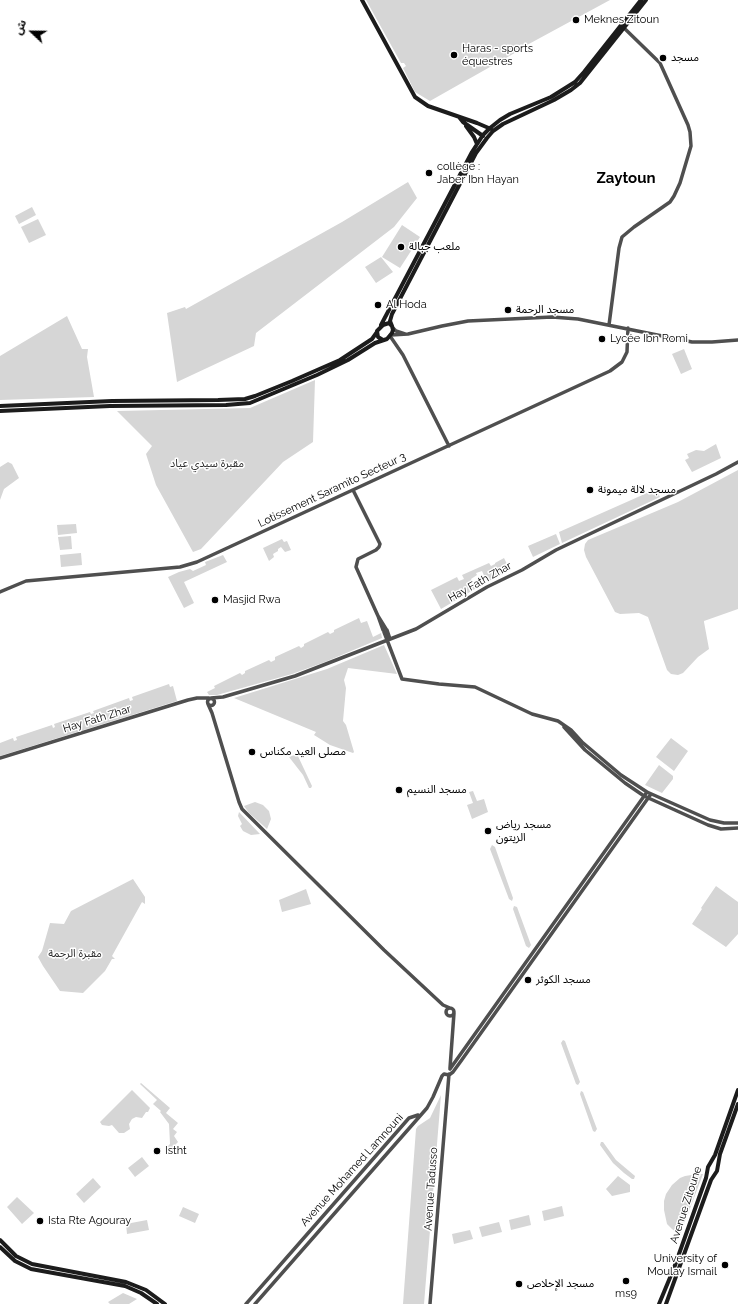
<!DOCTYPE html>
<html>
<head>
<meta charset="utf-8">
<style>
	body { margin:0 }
	#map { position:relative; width:738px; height:1304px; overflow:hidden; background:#fff; font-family:Raleway,"Noto Sans Arabic",sans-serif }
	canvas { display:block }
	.north { position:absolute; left:12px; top:12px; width:40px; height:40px; -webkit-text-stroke:3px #fff; paint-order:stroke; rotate:292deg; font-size:11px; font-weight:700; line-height:16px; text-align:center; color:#000 }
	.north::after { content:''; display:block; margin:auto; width:14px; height:18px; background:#000; clip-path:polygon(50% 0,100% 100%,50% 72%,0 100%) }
</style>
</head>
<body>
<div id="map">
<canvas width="738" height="1304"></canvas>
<div class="north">ش</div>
</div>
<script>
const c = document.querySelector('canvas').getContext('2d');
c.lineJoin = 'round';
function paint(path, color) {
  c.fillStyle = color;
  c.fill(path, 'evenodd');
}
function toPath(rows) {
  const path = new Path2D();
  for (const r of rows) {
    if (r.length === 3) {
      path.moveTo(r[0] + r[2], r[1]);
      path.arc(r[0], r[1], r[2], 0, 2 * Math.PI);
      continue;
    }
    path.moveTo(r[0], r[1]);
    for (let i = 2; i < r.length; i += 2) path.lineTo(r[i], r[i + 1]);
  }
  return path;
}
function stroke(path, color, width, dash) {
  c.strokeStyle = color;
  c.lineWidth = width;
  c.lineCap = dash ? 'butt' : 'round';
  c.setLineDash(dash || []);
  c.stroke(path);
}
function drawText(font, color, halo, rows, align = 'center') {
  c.font = font + ' Raleway,"Noto Sans Arabic",sans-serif';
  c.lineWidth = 3;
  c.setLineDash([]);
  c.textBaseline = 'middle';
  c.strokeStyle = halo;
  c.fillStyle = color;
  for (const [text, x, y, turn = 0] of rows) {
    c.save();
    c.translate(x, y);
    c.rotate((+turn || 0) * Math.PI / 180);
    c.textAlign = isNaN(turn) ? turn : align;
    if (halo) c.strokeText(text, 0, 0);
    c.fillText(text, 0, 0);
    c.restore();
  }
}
const green = toPath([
	[366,0,610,0,527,45,527,46,430,101,415,92,403,68,406,66,404,63,401,63],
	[408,182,417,198,394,227,256,333,254,346,177,382,167,313,185,307,186,309,342,222],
	[32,207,36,215,19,224,15,216],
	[38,219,46,235,29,243,21,227],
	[402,225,420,237,400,268,382,257],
	[381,257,393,272,376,283,365,267],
	[67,316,82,349,88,349,87,357,94,397,0,400,0,356],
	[684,349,692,369,681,374,672,354],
	[315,380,313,442,283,462,201,549,193,552,156,485,146,454,152,446,117,411,250,408],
	[716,444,721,458,692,472,685,460,689,458,687,454,696,450,704,451],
	[8,462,12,464,19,478,4,489,0,500,0,467],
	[738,470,738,609,704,621,704,622,709,649,698,657,683,673,678,675,671,674,667,670,648,617,639,613,620,614,615,612,586,557,584,550,585,544,588,540,678,502],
	[656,489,660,497,562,543,559,532],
	[76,524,77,533,58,535,57,525],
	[556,534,560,544,533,557,528,546],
	[71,536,72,549,60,550,58,537],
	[282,539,284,542,287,541,291,550,285,552,281,547,278,549,278,551,273,554,274,557,269,561,263,548],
	[81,553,82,565,61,567,60,555],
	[223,555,227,562,184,582,194,603,184,608,168,577,179,572,190,569,193,571,206,565,205,562],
	[504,558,510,570,487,582,482,571,476,573,477,575,471,579,475,589,441,609,431,590,457,577,459,581,464,579,462,575,489,563,491,566,495,564,495,563],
	[359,618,361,623,367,621,373,637,381,633,382,638,325,662,292,674,217,695,209,695,207,692,215,688,214,686,240,673,242,675,245,673,245,671,269,660,271,662,275,660,275,657,299,646,301,648,304,646,304,644,328,632,330,634,334,632,334,630],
	[384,645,397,674,348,668,344,680,346,688,343,721,346,725,354,752,353,753,330,745,314,735,316,732,234,698,327,669],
	[169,684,170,687,173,686,177,701,0,756,0,743,13,738,14,741,17,740,16,737,52,725,53,728,55,727,54,724,90,712,91,714,94,713,93,711,129,698,130,701,133,700,132,697],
	[671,738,688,751,674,771,656,757],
	[297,754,312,786,311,788,309,788,303,775,289,757],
	[659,765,673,776,673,779,662,793,645,785],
	[473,791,477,801,484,799,488,812,472,819,467,805,473,803,469,792],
	[255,802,263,805,269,811,271,819,267,829,249,813,244,806],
	[239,812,260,834,251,835,243,831,240,826,242,824,238,816],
	[492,845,495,847,513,898,512,901,509,899,490,849],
	[133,879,145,897,145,904,142,902,112,956,115,959,112,959,105,971,83,993,60,991,43,966,38,957,42,951,50,923,64,924,71,911],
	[716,886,738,902,738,934,726,947,692,924,702,909,701,908],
	[306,889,311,904,282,912,279,900],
	[514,906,517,907,531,945,529,948,526,946,513,909],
	[563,1040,565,1041,580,1082,578,1085,576,1084,561,1043],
	[141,1083,170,1108,166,1113,178,1123,173,1129,177,1132,174,1136,178,1142,170,1150,167,1147,170,1144,169,1124,160,1112,161,1111,153,1104,157,1100,140,1084],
	[132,1090,150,1108,148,1112,146,1112,142,1118,136,1117,132,1119,129,1124,130,1129,124,1133,119,1133,112,1125,109,1126,102,1125,100,1122],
	[581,1091,583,1092,597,1129,595,1132,593,1131,580,1094],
	[441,1095,424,1304,403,1304,416,1129,418,1126,430,1118],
	[601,1142,603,1142,616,1160,635,1176,634,1179,632,1179,624,1173,613,1163,600,1145],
	[142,1157,149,1166,135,1177,128,1168],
	[698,1174,703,1174,680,1235,672,1229,667,1224,664,1210,664,1201,666,1194,672,1185,680,1178,685,1176],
	[618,1176,630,1185,630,1192,612,1196,606,1189],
	[93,1178,101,1187,84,1203,76,1194],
	[17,1197,34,1213,22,1224,7,1207],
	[562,1206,564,1216,544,1221,542,1211],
	[183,1207,199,1214,195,1223,179,1216],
	[529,1215,531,1225,511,1230,509,1220],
	[147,1220,149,1230,127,1234,126,1224],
	[499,1222,502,1232,482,1237,479,1227],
	[470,1230,473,1239,454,1244,452,1234],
	[123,1293,137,1299,129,1304,110,1304,108,1302]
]);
const tertiary = toPath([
	[609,325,619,248,622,237,634,227,670,202,674,196,680,183,691,146,690,132,688,125,660,63,622,26],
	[393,328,396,331,405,334],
	[391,335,408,334,442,326,468,321,552,317,578,319,692,342,712,342,738,340],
	[390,336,403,355,449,446],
	[353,490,380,544,379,547,376,550,358,559,356,567,378,616],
	[0,592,26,581,180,567,197,562,610,371,622,362,627,352,628,328],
	[383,630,378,616,386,629],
	[387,630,390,639],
	[384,632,402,679,439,684,475,687,532,714,558,721,571,730,582,742,621,775,647,792,710,820,724,823,738,823],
	[211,698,223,697,295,676,416,629,487,587,522,570,556,550,716,474,738,462],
	[211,702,3.5],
	[208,704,212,713,239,802,242,809,384,950,443,1005,450,1008],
	[564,727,585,750,625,783,644,796,708,825,721,829,738,828],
	[0,758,188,700,197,698,209,698],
	[450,1012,4],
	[450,1068,454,1013],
	[450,1069,647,792],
	[246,1304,409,1118,418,1115],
	[255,1304,427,1108,433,1097,442,1076,444,1074,449,1075,453,1072,461,1061,651,794],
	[430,1304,449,1074]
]);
const secondary = toPath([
	[362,0,415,97,428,106,477,123,491,129],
	[459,117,463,122,483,136],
	[466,126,474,137,477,144],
	[381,325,472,152,483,135,490,128,500,120,510,114,551,97,575,82,584,72,641,0],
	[392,326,390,321,392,314,476,153,487,138,493,131,503,124,554,100,571,90,580,83,646,0],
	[0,406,112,401,218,400,245,399,255,396,292,381,340,360,372,339,377,332],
	[0,411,110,406,226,405,250,403,317,375,348,360,375,343,387,339,392,333,393,330,392,326,389,323,383,325,377,331,378,337,383,340],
	[0,1240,16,1256,32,1264,126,1282,146,1290,165,1304],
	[0,1247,15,1261,31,1269,125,1286,141,1293,157,1304],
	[659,1304,674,1268,706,1178,708,1167,715,1155,738,1090],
	[666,1304,711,1180,717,1171,720,1154,738,1104]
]);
const markers = [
	[576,20,4,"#000"],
	[454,55,4,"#000"],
	[663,58,4,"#000"],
	[429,173,4,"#000"],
	[401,247,4,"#000"],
	[378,305,4,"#000"],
	[508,310,4,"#000"],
	[602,339,4,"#000"],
	[590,490,4,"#000"],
	[215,600,4,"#000"],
	[252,752,4,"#000"],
	[399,790,4,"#000"],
	[488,831,4,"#000"],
	[528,980,4,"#000"],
	[157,1151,4,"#000"],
	[40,1221,4,"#000"],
	[725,1265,4,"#000"],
	[626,1281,4,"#000"],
	[519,1284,4,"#000"]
];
const poiNames = [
	["Meknes Zitoun",584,20],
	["Haras - sports",462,49],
	["équestres",462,62],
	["مسجد",671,58],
	["collège :",437,167],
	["Jaber Ibn Hayan",437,180],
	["ملعب جبالة",409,247],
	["Al Hoda",386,305],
	["مسجد الرحمة",516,310],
	["Lycée Ibn Romi",610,339],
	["مسجد لالة ميمونة",598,490],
	["Masjid Rwa",223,600],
	["مصلى العيد مكناس",260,752],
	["مسجد النسيم",407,790],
	["مسجد رياض",496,825],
	["الزيتون",496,838],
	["مسجد الكوثر",536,980],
	["Istht",165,1151],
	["Ista Rte Agouray",48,1221],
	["University of",717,1259,"right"],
	["Moulay Ismail",717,1272,"right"],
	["مسجد الإخلاص",527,1284],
	["ms9",626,1294,"center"]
];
const parkNames = [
	["مقبرة سيدي عياد",207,464],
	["مقبرة الرحمة",75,954]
];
const streetNames = [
	["Lotissement Saramito Secteur 3",332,490,-25],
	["Hay Fath Zhar",480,582,-29],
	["Hay Fath Zhar",97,719,-17],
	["Avenue Mohamed Lamnouni",352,1170,-48],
	["Avenue Tadusso",431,1189,-86],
	["Avenue Zitoune",686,1205,-72]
];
const districtNames = [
	["Zaytoun",626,178]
];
paint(green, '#d6d6d6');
stroke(tertiary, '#4f4f4f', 3.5);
stroke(secondary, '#1c1c1c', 4);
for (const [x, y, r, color] of markers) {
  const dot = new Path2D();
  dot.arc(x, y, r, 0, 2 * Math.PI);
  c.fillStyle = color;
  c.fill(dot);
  stroke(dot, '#fff', 1.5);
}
drawText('11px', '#000', '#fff', poiNames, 'left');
drawText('11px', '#2d2d2d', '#fff', parkNames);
drawText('11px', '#000', '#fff', streetNames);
drawText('bold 15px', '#000', '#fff', districtNames);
</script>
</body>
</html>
